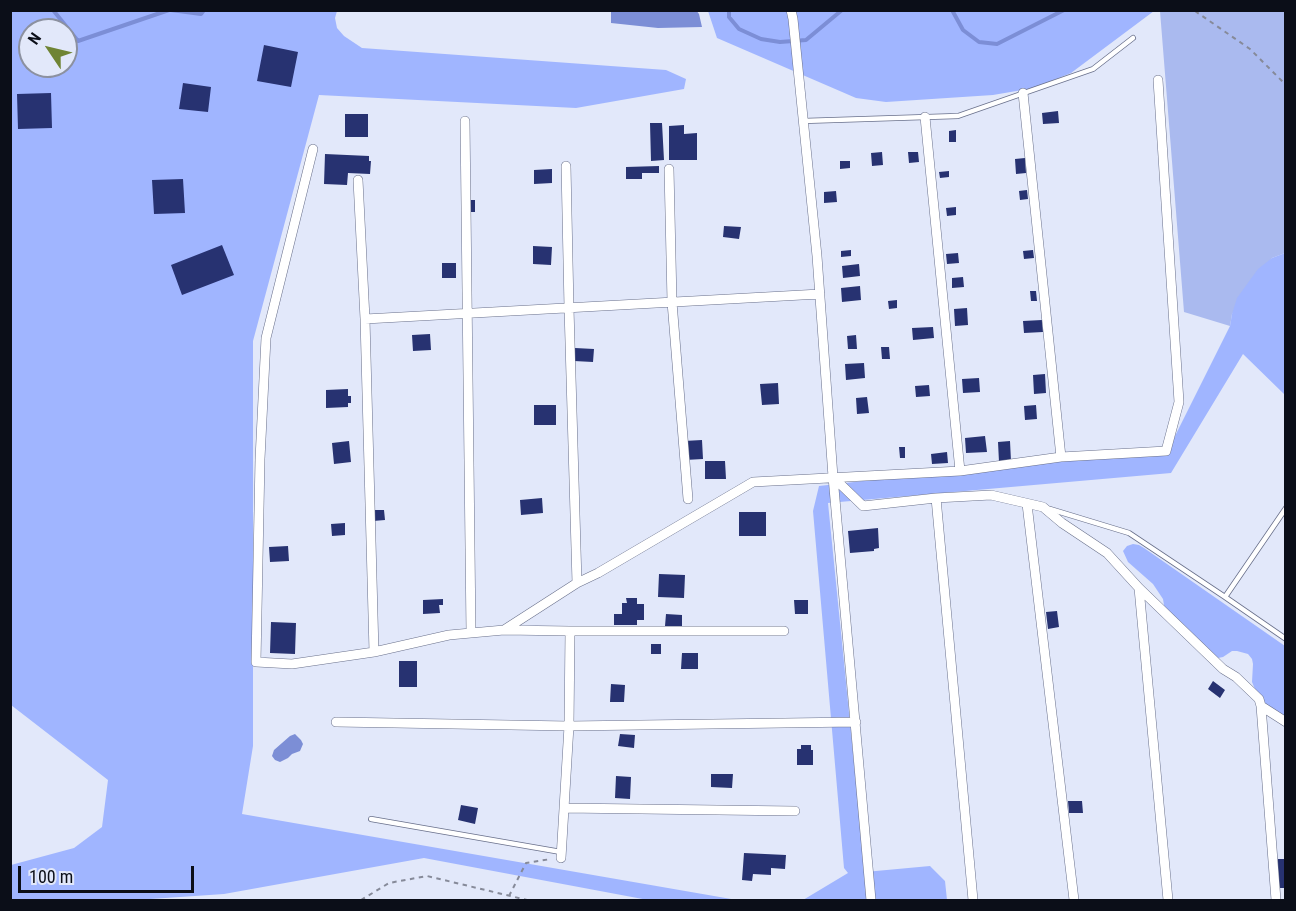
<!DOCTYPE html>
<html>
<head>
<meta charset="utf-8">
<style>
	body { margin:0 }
	#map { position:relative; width:1296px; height:911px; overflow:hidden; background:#e2e8fa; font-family:"Roboto Condensed",sans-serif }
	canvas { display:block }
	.frame { position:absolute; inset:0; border:12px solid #0b0e18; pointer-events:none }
	.north { position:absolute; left:18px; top:18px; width:60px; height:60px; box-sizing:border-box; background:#e2e8fa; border:2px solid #8c91a0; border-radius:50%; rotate:305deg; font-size:16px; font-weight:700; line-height:24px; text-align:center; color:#0b0e18 }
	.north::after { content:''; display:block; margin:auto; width:21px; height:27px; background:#6f8434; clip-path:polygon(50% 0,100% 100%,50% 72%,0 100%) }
	.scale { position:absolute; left:18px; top:866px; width:176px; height:27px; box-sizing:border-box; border:3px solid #0b0e18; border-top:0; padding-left:8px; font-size:18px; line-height:21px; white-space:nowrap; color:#0b0e18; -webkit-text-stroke:4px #e2e8fa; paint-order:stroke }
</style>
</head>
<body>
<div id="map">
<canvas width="1296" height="911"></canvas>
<div class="frame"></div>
<div class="north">N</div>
<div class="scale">100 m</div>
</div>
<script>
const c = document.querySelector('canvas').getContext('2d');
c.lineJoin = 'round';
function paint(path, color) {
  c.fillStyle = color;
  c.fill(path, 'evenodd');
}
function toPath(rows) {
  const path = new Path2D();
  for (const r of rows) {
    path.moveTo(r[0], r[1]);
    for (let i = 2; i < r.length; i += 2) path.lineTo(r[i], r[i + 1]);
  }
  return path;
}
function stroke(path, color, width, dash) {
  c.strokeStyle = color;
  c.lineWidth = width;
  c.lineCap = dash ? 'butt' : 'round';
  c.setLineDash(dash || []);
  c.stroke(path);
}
const green = toPath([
	[1160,11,1285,11,1285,253,1272,258,1232,314,1230,326,1184,312]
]);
const forest = toPath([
	[10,11,337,11,335,18,337,28,344,36,362,48,666,70,686,79,684,89,576,108,319,95,253,341,253,746,242,814,737,900,648,900,424,858,224,894,136,900,11,900,11,865,74,848,102,827,108,780,11,705],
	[30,30,66,30,66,66,30,66],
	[708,11,1154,11,1071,73,1034,88,993,95,886,102,856,98,717,38],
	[1285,253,1285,395,1243,354,1171,473,828,503,865,872,930,866,945,881,947,900,803,900,848,873,844,868,813,511,819,486,1170,446,1230,326,1232,314,1237,298,1258,269,1272,258],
	[1133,544,1139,545,1144,548,1285,646,1285,725,1259,699,1252,682,1253,664,1252,659,1248,654,1237,651,1232,651,1223,657,1218,658,1208,655,1165,611,1163,599,1153,584,1128,562,1123,551,1127,546]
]);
const water = toPath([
	[696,10,699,14,702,27,658,28,611,23,611,11],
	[295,734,301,740,303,744,300,751,292,754,288,758,280,762,275,760,272,756,274,750,290,736]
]);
const stream = toPath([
	[53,10,78,41,169,10],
	[171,10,201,14,204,10],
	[729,10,729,17,739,29,761,39,780,42,806,40,842,10],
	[952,10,963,30,979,42,997,44,1064,10]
]);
const building = toPath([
	[264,45,298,52,291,87,257,81],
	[183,83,211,87,208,112,179,109],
	[51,93,52,128,18,129,17,94],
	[1058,111,1059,123,1043,124,1042,113],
	[345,114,368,114,368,137,345,137],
	[650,123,662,123,664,160,651,161],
	[684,125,684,134,697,133,697,160,669,160,669,126],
	[956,130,956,142,949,142,949,131],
	[882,152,883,165,872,166,871,153],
	[908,152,918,152,919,162,909,163],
	[325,154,369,156,369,161,371,161,370,174,348,173,347,185,324,184],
	[1025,158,1026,173,1016,174,1015,159],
	[840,161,850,161,850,168,840,169],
	[659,166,659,173,642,173,642,179,626,179,626,167],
	[552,169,552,183,534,184,534,170],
	[949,171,949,177,940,178,939,172],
	[183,179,185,213,154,214,152,180],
	[1027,190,1028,199,1020,200,1019,191],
	[836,191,837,202,824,203,824,192],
	[467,200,475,200,475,212,468,212],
	[956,207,956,215,947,216,946,208],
	[724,226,741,227,739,239,723,237],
	[222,245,234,275,182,295,171,265],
	[533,246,552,247,551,265,533,264],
	[851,250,851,256,841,257,841,251],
	[1033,250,1034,258,1024,259,1023,251],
	[958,253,959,263,947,264,946,254],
	[442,263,456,263,456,278,442,278],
	[859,264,860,276,843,278,842,266],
	[963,277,964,287,952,288,952,278],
	[860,286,861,300,842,302,841,288],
	[1030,291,1036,291,1037,301,1031,301],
	[897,300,897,308,889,309,888,301],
	[967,308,968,325,955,326,954,309],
	[1042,320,1043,332,1024,333,1023,321],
	[933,327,934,338,913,340,912,328],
	[430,334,431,350,413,351,412,335],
	[856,335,857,349,848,349,847,336],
	[881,347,889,347,890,359,882,359],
	[575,348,594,349,593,362,574,361],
	[864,363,865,378,846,380,845,364],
	[1045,374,1046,393,1034,394,1033,375],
	[979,378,980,392,963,393,962,379],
	[778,383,779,404,762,405,760,384],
	[929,385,930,396,916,397,915,386],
	[348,389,348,396,351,396,351,403,348,403,348,407,326,408,326,390],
	[867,397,869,413,857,414,856,398],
	[534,405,556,405,556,425,534,425],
	[1036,405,1037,419,1025,420,1024,406],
	[985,436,987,452,966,453,965,438],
	[702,440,703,459,685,460,684,441],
	[349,441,351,462,334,464,332,443],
	[1010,441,1011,461,999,462,998,442],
	[899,447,905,447,905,458,900,458],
	[947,452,948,463,932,464,931,454],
	[705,461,725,461,726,479,705,479],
	[542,498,543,513,521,515,520,500],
	[373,510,384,510,385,520,373,521],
	[739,512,766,512,766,536,739,536],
	[345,523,345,535,332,536,331,524],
	[878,528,879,548,874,549,874,551,850,553,848,531],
	[288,546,289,561,270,562,269,547],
	[659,574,685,575,684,598,658,597],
	[626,598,637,598,637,604,644,604,644,620,637,620,637,625,614,625,614,614,622,614,622,603,627,603],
	[443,599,443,605,439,605,440,613,423,614,423,600],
	[794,600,808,600,808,614,795,614],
	[1057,611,1059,627,1048,629,1046,612],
	[666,614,682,615,682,627,665,626],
	[271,622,296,623,295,654,270,653],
	[651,644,661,644,661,654,651,654],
	[682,653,698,653,698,669,681,669],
	[399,661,417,661,417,687,399,687],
	[1213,681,1225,690,1220,698,1208,689],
	[611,684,625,685,624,702,610,702],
	[620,734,635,735,634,748,618,746],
	[801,745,811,745,811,750,813,750,813,765,797,765,797,749,801,749],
	[711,774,733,774,732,788,711,787],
	[616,776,631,777,630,799,615,798],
	[1068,801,1082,801,1083,813,1069,813],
	[461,805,478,808,475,824,458,820],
	[744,853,786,855,785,869,771,868,771,875,753,874,752,881,742,880],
	[1278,859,1286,859,1286,888,1277,888]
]);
const path = toPath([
	[1195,11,1250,49,1286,85],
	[509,896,526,863,551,859],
	[361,900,389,883,427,876,527,900]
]);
const lane = toPath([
	[803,121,958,116,1093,69,1133,38],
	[1286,508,1225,597,1286,639],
	[1050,509,1129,533,1225,597],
	[371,819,561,852]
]);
const street = toPath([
	[791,10,793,19,817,256,833,477,871,900],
	[1023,93,1061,457],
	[925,117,960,471],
	[465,121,471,633],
	[313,149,266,338,260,459,256,662,292,664,374,652,449,635,504,630,577,583,598,573,753,482,960,471,1061,457,1166,451,1179,402,1158,80],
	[566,166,569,308,577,583],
	[669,169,672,302,688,499],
	[358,180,365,319,820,294],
	[365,319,374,652],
	[833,477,863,506,936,498,991,495,1043,507,1062,523,1107,553,1139,588,1223,669,1236,677,1259,699,1261,706,1276,900],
	[936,498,973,900],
	[1027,504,1074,900],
	[1139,588,1168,900],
	[504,630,570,631,569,726,561,858],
	[570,631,784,631],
	[1261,706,1286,722],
	[336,722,569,726,856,722],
	[564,808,795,811]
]);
paint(green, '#aabaef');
paint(forest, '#a0b5ff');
paint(water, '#7c8ed6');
stroke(stream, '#7c8ed6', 4);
paint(building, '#273271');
stroke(lane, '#69708b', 6);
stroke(street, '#69708b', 10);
stroke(path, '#868a99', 2, [4.5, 4.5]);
stroke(lane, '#fff', 4.5);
stroke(street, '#fff', 9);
</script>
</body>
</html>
